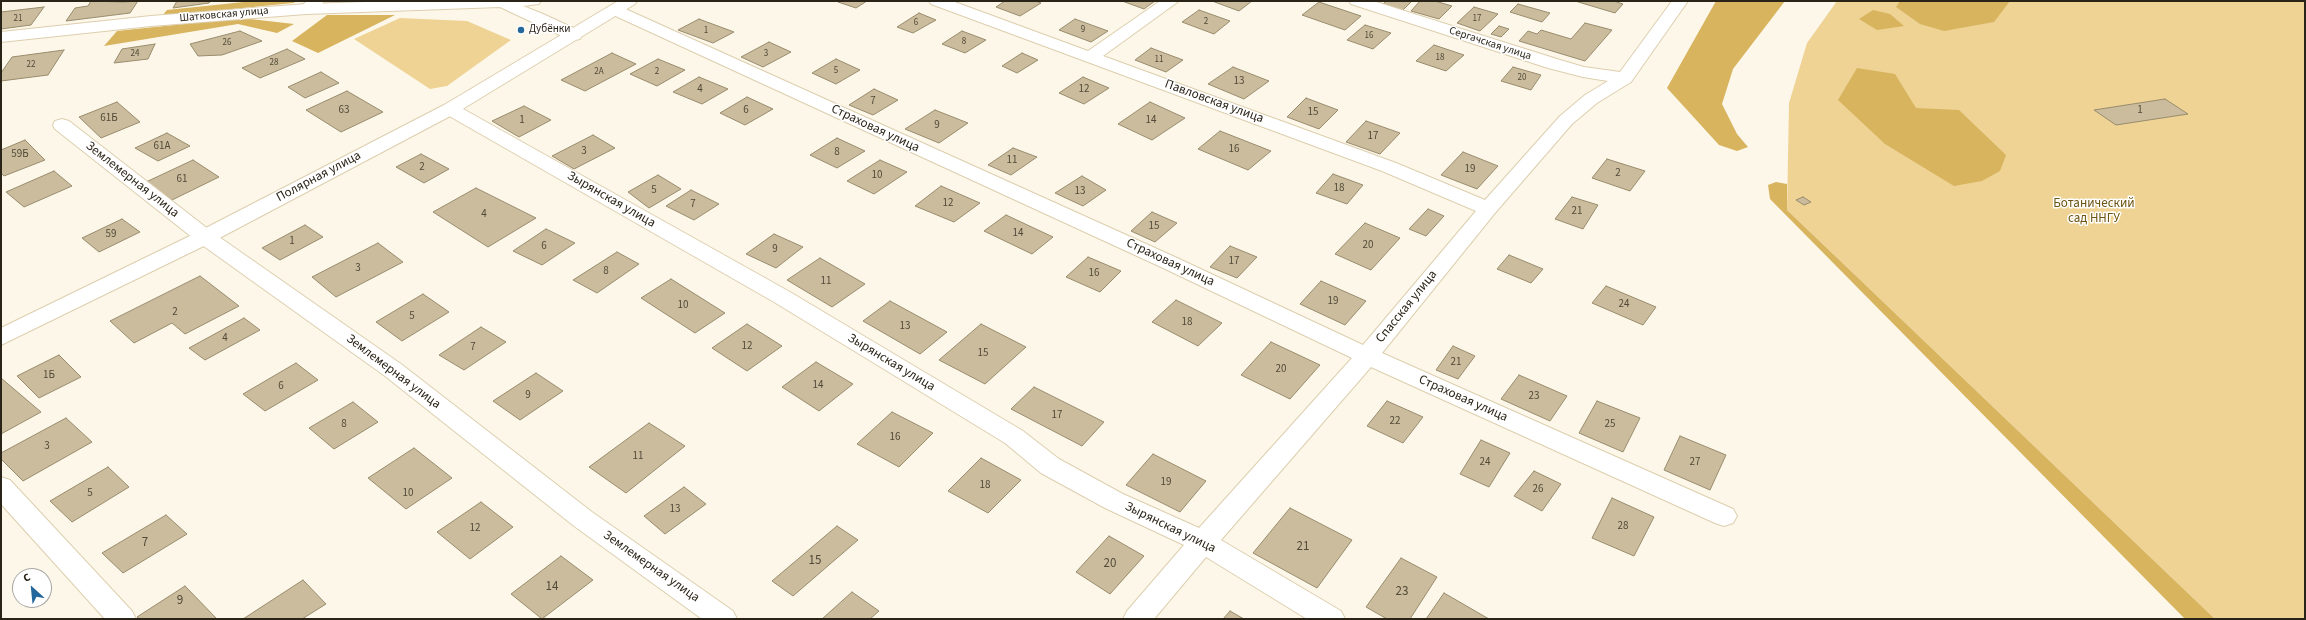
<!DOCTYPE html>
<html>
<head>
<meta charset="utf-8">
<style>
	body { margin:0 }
	#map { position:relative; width:2306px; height:620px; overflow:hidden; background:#fdf7ea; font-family:"Source Sans 3",sans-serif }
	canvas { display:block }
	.frame { position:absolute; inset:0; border:2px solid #2a2418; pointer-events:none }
	.north { position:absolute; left:12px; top:568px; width:40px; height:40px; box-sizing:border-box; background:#fff; border:1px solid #aaa7a3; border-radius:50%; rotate:333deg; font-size:11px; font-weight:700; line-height:16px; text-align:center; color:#2a2418 }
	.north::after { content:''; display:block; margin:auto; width:14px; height:18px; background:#24679c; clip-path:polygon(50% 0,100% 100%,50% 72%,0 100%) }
</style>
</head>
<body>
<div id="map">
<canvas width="2306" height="620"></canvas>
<div class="frame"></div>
<div class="north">С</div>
</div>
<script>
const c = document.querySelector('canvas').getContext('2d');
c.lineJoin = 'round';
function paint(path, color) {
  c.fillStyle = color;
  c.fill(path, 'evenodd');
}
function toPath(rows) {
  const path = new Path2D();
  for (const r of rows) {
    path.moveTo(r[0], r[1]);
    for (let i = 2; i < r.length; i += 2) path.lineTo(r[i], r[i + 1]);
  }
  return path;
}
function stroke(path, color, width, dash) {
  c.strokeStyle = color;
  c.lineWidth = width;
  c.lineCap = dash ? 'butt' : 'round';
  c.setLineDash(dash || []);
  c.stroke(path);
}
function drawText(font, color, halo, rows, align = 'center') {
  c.font = font + ' "Source Sans 3",sans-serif';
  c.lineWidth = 3;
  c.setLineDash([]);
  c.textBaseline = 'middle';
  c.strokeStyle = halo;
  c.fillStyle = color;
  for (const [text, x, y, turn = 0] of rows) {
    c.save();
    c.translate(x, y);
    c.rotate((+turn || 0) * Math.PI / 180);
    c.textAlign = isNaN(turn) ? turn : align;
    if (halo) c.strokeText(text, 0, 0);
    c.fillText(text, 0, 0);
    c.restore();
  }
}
const green = toPath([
	[1837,1,2305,1,2305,619,2215,619,1787,210,1789,103,1807,43],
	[400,18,467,21,511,40,447,86,430,89,354,39]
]);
const forest = toPath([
	[253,1,298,1,293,3,162,16,167,10],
	[1716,1,1785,1,1733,69,1722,104,1737,134,1748,147,1737,151,1719,145,1667,88],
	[1900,1,2010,1,1994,22,1944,31,1920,24,1896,7],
	[1873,10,1890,14,1904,26,1877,30,1859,19],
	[327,15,395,15,318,53,292,41],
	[241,18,294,24,277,33,238,24,104,46,117,31],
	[1857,68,1895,74,1916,108,1959,110,2006,155,2000,171,1982,181,1954,186,1885,144,1838,100],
	[1776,182,1787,184,1787,210,2215,619,2185,619,1770,199,1768,185]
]);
const building = toPath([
	[91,1,123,2,138,1,130,13,66,21,75,8,88,6,91,1],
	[177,1,211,1,209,3,173,8,177,1],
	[840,1,867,1,856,8,838,2,840,1],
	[1005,1,1036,1,1041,3,1020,16,996,7,1005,1],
	[1122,1,1155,1,1144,9,1122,1],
	[1212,1,1252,1,1239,11,1212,1],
	[1386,1,1412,1,1402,11,1382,5,1386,1],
	[1420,1,1435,1,1452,6,1439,19,1411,11,1420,1],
	[1575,1,1614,1,1623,4,1615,13,1575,1],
	[1319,2,1361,16,1345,30,1302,15,1319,2],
	[1518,4,1550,13,1542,22,1510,12,1518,4],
	[44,7,31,25,1,29,1,12,44,7],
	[1474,7,1498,14,1480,31,1457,23,1474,7],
	[1199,10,1230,21,1214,34,1182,22,1199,10],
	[919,13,936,20,913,33,897,27,919,13],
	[699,19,734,32,713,43,678,30,699,19],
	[1075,19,1108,31,1091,42,1059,30,1075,19],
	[1585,23,1612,30,1585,61,1519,41,1528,31,1537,34,1541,30,1571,39,1585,23],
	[1365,25,1391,33,1373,49,1347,40,1365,25],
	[1499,26,1509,29,1501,37,1491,34,1499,26],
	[240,31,262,41,222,55,198,56,190,44,240,31],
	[962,31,986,40,965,53,942,44,962,31],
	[769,42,791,52,763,67,741,57,769,42],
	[155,44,148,59,114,63,122,49,155,44],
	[1434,45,1464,55,1446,71,1416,61,1434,45],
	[1151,48,1183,60,1166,72,1135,60,1151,48],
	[287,49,305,59,260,78,242,68,287,49],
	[64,50,48,75,1,81,1,73,12,57,64,50],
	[612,53,636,64,585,91,561,80,612,53],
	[1022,53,1038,60,1017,73,1002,66,1022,53],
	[658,59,685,70,657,86,630,74,658,59],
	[836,59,860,70,836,84,812,73,836,59],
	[1233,67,1269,81,1244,99,1208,84,1233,67],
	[1513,67,1541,75,1531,90,1501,81,1513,67],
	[321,72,339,83,305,98,288,87,321,72],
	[699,77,728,89,702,104,673,92,699,77],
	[1083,77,1109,88,1084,104,1059,93,1083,77],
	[874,89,898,100,873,115,849,105,874,89],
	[347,91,383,112,341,132,306,110,347,91],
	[747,97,773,109,745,125,720,113,747,97],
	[1306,98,1338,110,1319,129,1287,117,1306,98],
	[2165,99,2188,114,2116,125,2094,110,2165,99],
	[117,102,140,122,101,138,79,117,117,102],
	[1150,102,1185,118,1152,140,1118,124,1150,102],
	[524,106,551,120,519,137,492,121,524,106],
	[935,110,968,123,939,143,905,129,935,110],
	[1366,121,1400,133,1380,154,1346,142,1366,121],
	[1220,131,1271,151,1248,170,1198,149,1220,131],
	[167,133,190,146,158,161,135,148,167,133],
	[593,135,615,148,574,169,552,156,593,135],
	[837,138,865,151,837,168,810,155,837,138],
	[25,140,45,160,4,176,1,173,1,150,25,140],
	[1013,148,1037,157,1011,175,988,165,1013,148],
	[1463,152,1498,166,1477,189,1441,175,1463,152],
	[421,154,449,169,424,183,396,167,421,154],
	[1607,159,1645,171,1630,191,1592,178,1607,159],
	[193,160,219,177,172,200,146,182,193,160],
	[880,160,907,172,874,194,847,181,880,160],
	[54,171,72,186,24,207,6,192,54,171],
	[1333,174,1363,185,1347,204,1316,193,1333,174],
	[658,175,681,189,649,208,628,192,658,175],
	[1082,176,1106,190,1083,206,1055,193,1082,176],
	[941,186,980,203,954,222,915,206,941,186],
	[476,188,536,218,488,247,433,212,476,188],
	[691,190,719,204,694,220,666,206,691,190],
	[1572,197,1598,205,1583,229,1555,219,1572,197],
	[1803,197,1811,202,1804,205,1796,200,1803,197],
	[1428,209,1444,216,1426,236,1409,229,1428,209],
	[1152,212,1177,223,1155,242,1131,231,1152,212],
	[1006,215,1053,237,1032,254,984,231,1006,215],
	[122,219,140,232,99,252,82,238,122,219],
	[1365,223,1400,238,1371,270,1335,254,1365,223],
	[305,225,323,237,280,260,262,248,305,225],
	[546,229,575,243,542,265,513,251,546,229],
	[774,234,803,247,776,268,746,254,774,234],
	[378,243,403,262,336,297,312,277,378,243],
	[1230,246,1257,257,1237,278,1210,267,1230,246],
	[617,252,639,264,597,293,573,280,617,252],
	[1509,255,1543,269,1531,283,1497,269,1509,255],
	[1088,257,1121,271,1100,292,1066,277,1088,257],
	[820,258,865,284,832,307,787,280,820,258],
	[200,276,239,306,185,334,172,323,134,343,110,321,200,276],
	[671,279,725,313,695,333,641,298,671,279],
	[1321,281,1366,301,1345,325,1300,304,1321,281],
	[1606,286,1656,307,1643,325,1592,303,1606,286],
	[423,294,449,312,402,341,376,322,423,294],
	[1176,300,1222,323,1198,346,1152,322,1176,300],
	[890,301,947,332,920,354,863,321,890,301],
	[244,318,260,330,205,360,189,348,244,318],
	[747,324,782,346,747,371,712,348,747,324],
	[981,324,1026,347,985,384,939,360,981,324],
	[481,327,506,342,464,370,439,355,481,327],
	[1271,342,1320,365,1290,399,1241,375,1271,342],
	[1453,346,1475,356,1458,379,1436,370,1453,346],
	[59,355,81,377,39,398,17,376,59,355],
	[816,362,853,384,819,411,782,387,816,362],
	[296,363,318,380,265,411,243,394,296,363],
	[536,373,563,391,520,420,493,401,536,373],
	[1519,375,1567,396,1550,421,1501,399,1519,375],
	[1,378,41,412,1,434,1,378],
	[1034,387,1104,422,1082,446,1011,409,1034,387],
	[1387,401,1423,417,1403,443,1367,426,1387,401],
	[1597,401,1640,418,1623,452,1579,433,1597,401],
	[353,402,378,422,334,449,309,428,353,402],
	[892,412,933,433,899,467,857,444,892,412],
	[66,418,92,442,23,481,1,459,1,453,66,418],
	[649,423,685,446,626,493,589,467,649,423],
	[1680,436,1726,455,1710,490,1664,470,1680,436],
	[1481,440,1510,453,1489,487,1460,474,1481,440],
	[414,448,452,478,406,509,368,478,414,448],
	[1153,454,1206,481,1180,512,1126,485,1153,454],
	[981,458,1021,480,988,513,948,491,981,458],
	[108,467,129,487,72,522,50,501,108,467],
	[1534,471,1561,484,1542,511,1514,496,1534,471],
	[684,487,706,504,665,534,644,516,684,487],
	[1612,498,1654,517,1634,556,1592,538,1612,498],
	[481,502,513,527,470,559,437,532,481,502],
	[1290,508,1352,540,1317,588,1253,553,1290,508],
	[166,515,187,534,123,573,102,553,166,515],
	[837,526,858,540,793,596,772,581,837,526],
	[1109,536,1144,556,1110,594,1076,572,1109,536],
	[561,556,593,580,542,619,511,594,561,556],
	[1401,558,1437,577,1410,619,1387,619,1366,607,1401,558],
	[303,580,326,604,302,619,243,619,303,580],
	[185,586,217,619,140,619,137,617,185,586],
	[852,592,879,611,870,619,822,619,852,592],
	[1444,593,1489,619,1426,619,1444,593],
	[1230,611,1244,619,1223,619,1230,611]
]);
const minor = toPath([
	[307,1,325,1,312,12,300,12,298,9,307,1],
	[929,1,952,1,1088,51,1160,1,1179,1,1103,56,1396,163,1485,200,1560,116,1585,95,1608,81,1583,77,1548,68,1351,4,1349,1,1373,1,1560,60,1584,67,1620,72,1672,1,1688,1,1631,82,1597,103,1572,124,1495,213,1382,353,1733,509,1737,516,1733,523,1724,526,1715,523,1371,367,1221,540,1341,611,1345,619,1307,619,1206,557,1154,619,1123,619,1127,611,1184,545,1105,508,1041,473,1005,443,774,302,444,113,441,109,444,105,450,104,456,105,790,292,1023,431,1059,459,1123,494,1199,528,1352,358,1161,267,609,13,607,10,609,7,621,7,1175,257,1363,345,1476,211,1382,171,931,4,929,1],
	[62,119,69,121,212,232,401,364,592,512,733,611,737,619,702,619,574,526,385,376,198,242,55,129,53,125,55,121,62,119],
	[1,477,10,480,132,611,136,619,105,619,1,504,1,477]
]);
const tertiary = toPath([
	[396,1,541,1,539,4,523,6,543,14,580,31,582,35,580,39,574,40,568,39,500,7,306,14,151,26,1,42,1,32,151,16,306,4,396,1]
]);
const secondary = toPath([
	[618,1,637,1,635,4,456,113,212,242,1,345,1,328,198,232,444,105,618,1]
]);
const markers = [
	[521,30,4,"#24679c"]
];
const farNumbernames = [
	["21",18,19],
	["17",1477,19],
	["2",1206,22],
	["6",916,23],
	["9",1083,30],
	["1",706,31],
	["16",1369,36],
	["8",964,42],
	["26",227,43],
	["24",135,54],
	["3",766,54],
	["18",1440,58],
	["11",1159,60],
	["28",274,63],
	["22",31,65],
	["5",836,71],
	["2А",599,72],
	["2",657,72],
	["20",1522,78]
];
const farStreetnames = [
	["Шатковская улица",224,15,-5],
	["Сергачская улица",1490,44,18]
];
const farPoinames = [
	["Дубёнки",529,30]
];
const numberNames = [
	["13",1239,82],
	["4",700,90],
	["12",1084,90],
	["7",873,102],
	["63",344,111],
	["6",746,111],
	["1",2140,111],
	["15",1313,113],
	["61Б",109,119],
	["1",522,121],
	["14",1151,121],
	["9",937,126],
	["17",1373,137],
	["61А",162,147],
	["16",1234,150],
	["3",584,152],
	["8",837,153],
	["59Б",20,155],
	["11",1012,161],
	["2",422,168],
	["19",1470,170],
	["2",1618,174],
	["10",877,176],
	["61",182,180],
	["18",1339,189],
	["5",654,191],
	["13",1080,192],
	["12",948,204],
	["7",693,205],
	["21",1577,212],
	["4",484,215],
	["15",1154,227],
	["14",1018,234],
	["59",111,235],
	["1",292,242],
	["20",1368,246],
	["6",544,247],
	["9",775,250],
	["17",1234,262],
	["3",358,269],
	["8",606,272],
	["16",1094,274],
	["11",826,282],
	["19",1333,302],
	["24",1624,305],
	["10",683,306],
	["2",175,313],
	["5",412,317],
	["18",1187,323],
	["13",905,327],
	["4",225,339],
	["12",747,347],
	["7",473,348],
	["15",983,354],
	["21",1456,363],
	["20",1281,370],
	["1Б",49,376],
	["14",818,386],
	["6",281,387],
	["9",528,396],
	["23",1534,397],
	["17",1057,416],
	["22",1395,422],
	["8",344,425],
	["25",1610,425],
	["16",895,438],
	["3",47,447],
	["11",638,457],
	["24",1485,463],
	["27",1695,463],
	["19",1166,483],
	["18",985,486],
	["26",1538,490],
	["5",90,494],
	["10",408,494],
	["13",675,510],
	["28",1623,527],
	["12",475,529]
];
const streetNames = [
	["Павловская улица",1214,102,20],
	["Страховая улица",875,129,25],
	["Полярная улица",319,177,-28],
	["Землемерная улица",132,180,38],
	["Зырянская улица",611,200,30],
	["Страховая улица",1170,263,25],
	["Спасская улица",1407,307,-51],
	["Зырянская улица",891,363,31],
	["Землемерная улица",393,372,37],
	["Страховая улица",1463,399,24],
	["Зырянская улица",1170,528,26],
	["Землемерная улица",651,567,35]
];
const parkNames = [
	["Ботанический",2094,204],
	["сад ННГУ",2094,219]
];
const nearNumbernames = [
	["7",145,543],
	["21",1303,547],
	["15",815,561],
	["20",1110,564],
	["14",552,587],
	["23",1402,592],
	["9",180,601]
];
paint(green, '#eed394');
paint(forest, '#d7b45d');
paint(building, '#cabc9c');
stroke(building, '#998c6d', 1);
stroke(minor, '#ddcfae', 2);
stroke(tertiary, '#ddcfae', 2);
stroke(secondary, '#ddcfae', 2);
paint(minor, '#fff');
paint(tertiary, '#fff');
paint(secondary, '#fff');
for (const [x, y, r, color] of markers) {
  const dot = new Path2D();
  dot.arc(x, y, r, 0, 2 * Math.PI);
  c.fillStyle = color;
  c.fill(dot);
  stroke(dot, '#fff', 1.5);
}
drawText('9px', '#524a39', null, farNumbernames);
drawText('11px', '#2a2418', '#fff', farStreetnames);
drawText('11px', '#2a2418', '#fff', farPoinames, 'left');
drawText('11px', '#524a39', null, numberNames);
drawText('13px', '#2a2418', '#fff', streetNames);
drawText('13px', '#6b5310', '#fff', parkNames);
drawText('13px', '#524a39', null, nearNumbernames);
</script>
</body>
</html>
